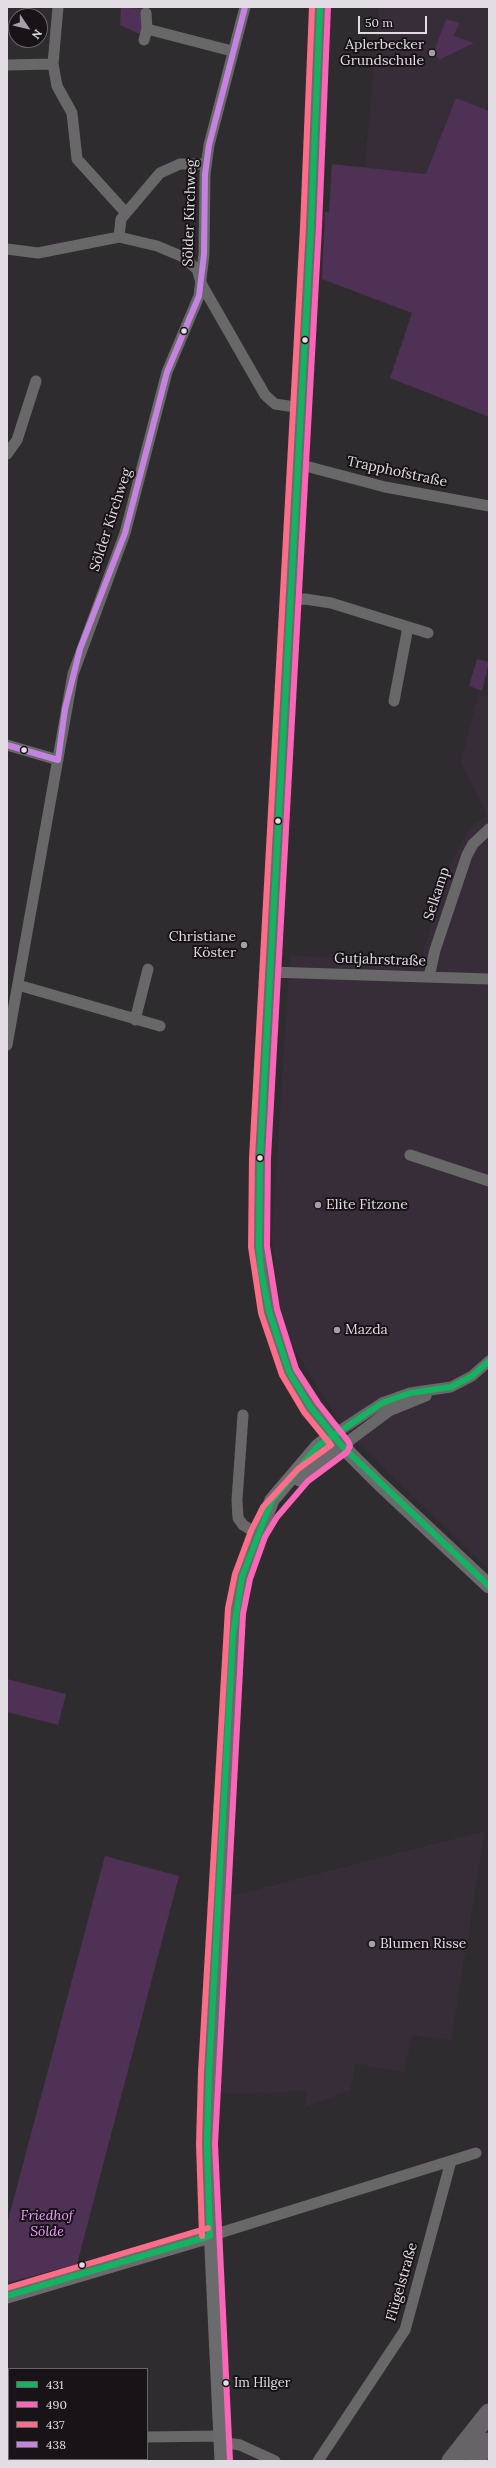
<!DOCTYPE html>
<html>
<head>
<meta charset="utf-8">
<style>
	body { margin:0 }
	#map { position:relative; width:496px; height:2468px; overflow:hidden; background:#2f2c30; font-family:Lora,serif }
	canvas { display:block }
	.frame { position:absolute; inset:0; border:8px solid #e2dde2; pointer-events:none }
	.legend { position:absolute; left:8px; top:2368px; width:140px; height:92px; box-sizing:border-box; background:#171317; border:1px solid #686468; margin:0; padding:5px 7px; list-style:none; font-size:12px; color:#e2dde2 }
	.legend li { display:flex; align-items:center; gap:8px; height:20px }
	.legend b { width:20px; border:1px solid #686468 }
	.north { position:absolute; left:8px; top:8px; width:40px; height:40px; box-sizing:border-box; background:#171317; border:1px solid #686468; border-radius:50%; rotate:125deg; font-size:11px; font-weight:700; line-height:16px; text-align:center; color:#e2dde2 }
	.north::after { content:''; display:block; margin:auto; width:14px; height:18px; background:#a39fa4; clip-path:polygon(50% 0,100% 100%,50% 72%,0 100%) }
	.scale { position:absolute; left:358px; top:16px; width:69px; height:18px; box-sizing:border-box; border:2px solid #e2dde2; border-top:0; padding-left:5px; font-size:12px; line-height:14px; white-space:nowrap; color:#e2dde2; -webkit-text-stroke:3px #171317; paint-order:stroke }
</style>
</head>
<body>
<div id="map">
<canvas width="496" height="2468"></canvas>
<div class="frame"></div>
<ul class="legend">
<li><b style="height:5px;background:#13b361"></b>431</li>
<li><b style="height:5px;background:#fa66b7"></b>490</li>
<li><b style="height:5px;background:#fb6d88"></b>437</li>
<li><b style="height:5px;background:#c483df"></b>438</li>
</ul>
<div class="north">N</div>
<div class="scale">50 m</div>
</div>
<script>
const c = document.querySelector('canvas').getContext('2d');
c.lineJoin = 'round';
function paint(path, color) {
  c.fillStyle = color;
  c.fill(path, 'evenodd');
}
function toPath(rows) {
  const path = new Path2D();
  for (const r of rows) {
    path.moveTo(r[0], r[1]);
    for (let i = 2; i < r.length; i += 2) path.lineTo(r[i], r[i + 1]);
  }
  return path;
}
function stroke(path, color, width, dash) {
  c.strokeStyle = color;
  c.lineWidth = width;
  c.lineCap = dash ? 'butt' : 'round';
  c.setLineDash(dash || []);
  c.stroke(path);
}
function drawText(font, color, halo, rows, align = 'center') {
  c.font = font + ' Lora,serif';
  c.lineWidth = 4;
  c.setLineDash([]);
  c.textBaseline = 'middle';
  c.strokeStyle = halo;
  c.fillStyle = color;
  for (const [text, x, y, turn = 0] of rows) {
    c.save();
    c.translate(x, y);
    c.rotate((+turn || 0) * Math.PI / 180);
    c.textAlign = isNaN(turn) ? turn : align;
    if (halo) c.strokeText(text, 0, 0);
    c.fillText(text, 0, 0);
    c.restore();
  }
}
const built = toPath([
	[379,7,489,7,489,99,485,110,456,99,427,174,365,167],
	[479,693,489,696,489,1570,345,1430,290,1342,279,1302,272,1238,290,955,419,964,453,859,464,837,474,824,487,815,461,762],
	[485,1831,451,2040,412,2035,404,2073,356,2063,350,2090,305,2107,307,2091,217,2094,227,1897]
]);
const green = toPath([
	[121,7,142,9,142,35,120,25],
	[446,19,459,23,454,36,474,43,439,60,434,52],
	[456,98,489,111,489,417,390,378,412,313,322,279,325,212,329,212,332,164,426,174],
	[477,659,489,662,482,691,469,686],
	[7,1679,66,1694,58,1725,7,1712],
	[105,1856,179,1876,77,2264,7,2283,7,2224]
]);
const street = toPath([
	[58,7,53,64,57,86,72,113,77,159,126,213],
	[146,13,147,29,232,51],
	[144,40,147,29],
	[7,65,53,64],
	[119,237,121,219,160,173,180,164,206,164],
	[7,249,38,253,119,237,157,246,181,256,197,269,202,285,265,395,275,404,302,408],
	[7,454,17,440,36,381],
	[298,464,385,487,489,506],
	[290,600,305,599,331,603,428,633],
	[394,701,408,627],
	[7,745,58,760],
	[270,972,489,979],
	[429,977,435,950,467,855,473,844,489,829],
	[18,985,160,1026],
	[135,1020,148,969],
	[7,1045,73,674,125,533,167,372,199,296,204,254,205,174,209,145,245,7],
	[410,1155,489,1181],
	[243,1415,237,1500,238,1518,243,1525,258,1534],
	[333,1435,382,1403,410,1393,451,1387,472,1376,489,1361],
	[342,1446,389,1411,426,1396],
	[210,2236,476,2153],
	[7,2394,9,2395],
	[147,2437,221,2436],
	[221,2442,240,2445,275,2461],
	[318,2461,405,2330,451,2161]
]);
const secondary = toPath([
	[320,7,311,227,260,1158,259,1247,261,1271,269,1311,289,1372,311,1408,342,1446,379,1483,489,1586],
	[300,1479,342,1446],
	[7,2296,210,2236],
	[222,2461,207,2144,233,1635,242,1577,272,1500,318,1446,333,1435]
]);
const highway = toPath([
	[451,2461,489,2413],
	[474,2461,489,2442]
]);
const bus1 = toPath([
	[320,7,311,227,260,1158,259,1247,261,1271,269,1311,289,1372,311,1408,342,1446,489,1586],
	[210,2236,207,2144,209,2072,233,1635,242,1577,272,1500,318,1446,382,1403,410,1393,451,1387,472,1376,489,1361],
	[7,2296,210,2236]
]);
const bus2 = toPath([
	[230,2461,215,2144,243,1614,250,1579,265,1537,277,1517,308,1481,347,1452,350,1446,348,1441,318,1403,296,1369,277,1309,267,1246,268,1158,319,227,328,7]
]);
const bus3 = toPath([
	[202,2236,199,2144,201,2072,228,1608,235,1574,251,1531,263,1507,298,1469,331,1445,304,1412,282,1375,261,1313,251,1247,252,1158,303,227,312,7],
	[7,2288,208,2228]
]);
const bus4 = toPath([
	[7,745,58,760],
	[58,760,65,709,80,649,125,533,167,372,199,296,204,254,205,174,209,145,245,7]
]);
const markers = [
	[432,53,4,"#a39fa4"],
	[184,331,3.5,"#e2dde2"],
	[305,340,3.5,"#e2dde2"],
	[24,750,3.5,"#e2dde2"],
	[278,821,3.5,"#e2dde2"],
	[244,945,4,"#a39fa4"],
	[260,1158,3.5,"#e2dde2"],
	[318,1205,4,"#a39fa4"],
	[337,1330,4,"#a39fa4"],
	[372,1944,4,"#a39fa4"],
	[82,2265,3.5,"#e2dde2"],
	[226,2383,3.5,"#e2dde2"]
];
const busNames = [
	["Im Hilger",234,2383]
];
const poiNames = [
	["Aplerbecker",424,45,"right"],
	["Grundschule",424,61,"right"],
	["Christiane",236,937,"right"],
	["Köster",236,953,"right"],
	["Elite Fitzone",326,1205],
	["Mazda",345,1330],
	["Blumen Risse",380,1944]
];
const streetNames = [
	["Sölder Kirchweg",190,213,-88],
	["Trapphofstraße",397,472,12],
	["Sölder Kirchweg",111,520,-72],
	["Selkamp",437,894,-72],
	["Gutjahrstraße",380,960,2],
	["Flügelstraße",402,2282,-74]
];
const parkNames = [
	["Friedhof",47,2216],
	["Sölde",47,2232]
];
paint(built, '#372d39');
paint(green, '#4e3154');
stroke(street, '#696869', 11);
stroke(secondary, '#6b6a6c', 15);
stroke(highway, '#666467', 19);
stroke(bus1, '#13b361', 6);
stroke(bus2, '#fa66b7', 6);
stroke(bus3, '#fb6d88', 6);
stroke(bus4, '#c483df', 6);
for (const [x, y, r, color] of markers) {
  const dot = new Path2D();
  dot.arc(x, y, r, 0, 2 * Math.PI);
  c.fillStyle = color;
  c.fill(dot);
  stroke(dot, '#171317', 1.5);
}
drawText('13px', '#e2dde2', '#171317', busNames, 'left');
drawText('14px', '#e2dde2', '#171317', poiNames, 'left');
drawText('14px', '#e2dde2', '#171317', streetNames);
drawText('italic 14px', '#ed9dfc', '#171317', parkNames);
</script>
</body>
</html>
